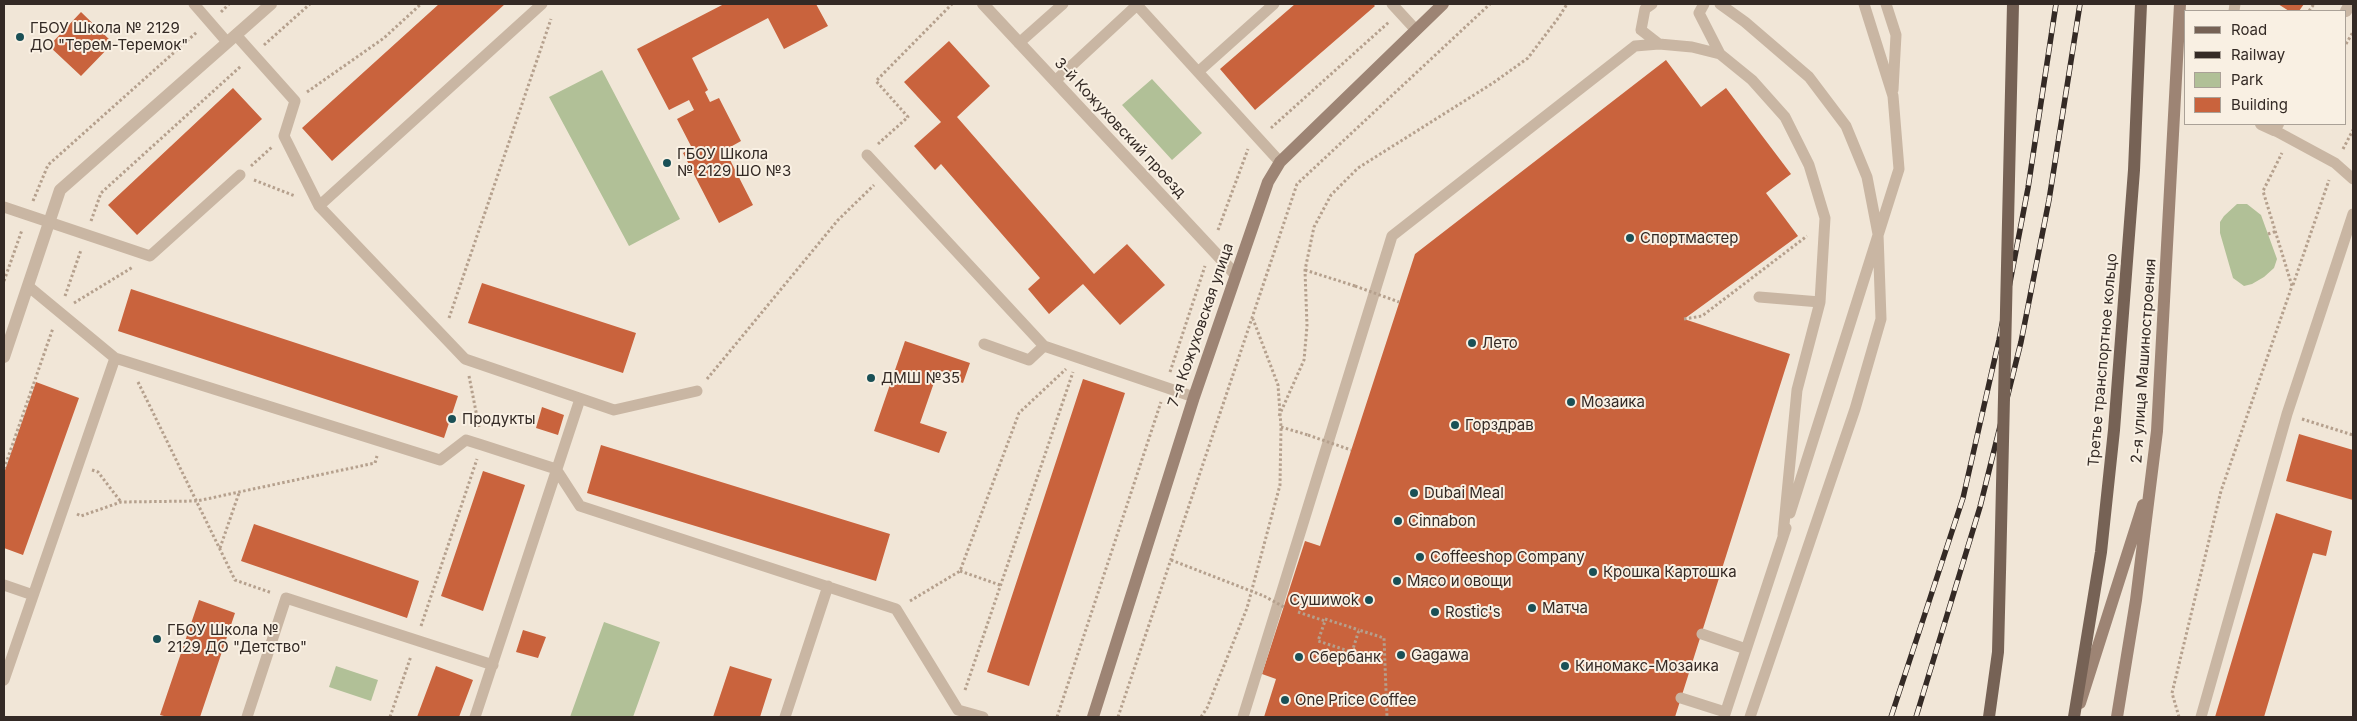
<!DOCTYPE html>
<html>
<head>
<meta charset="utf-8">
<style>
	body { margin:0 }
	#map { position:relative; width:2357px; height:721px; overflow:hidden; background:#f1e6d7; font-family:Inter,sans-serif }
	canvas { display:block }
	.frame { position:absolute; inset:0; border:5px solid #342a25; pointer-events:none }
	.legend { position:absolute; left:2184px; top:10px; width:162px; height:115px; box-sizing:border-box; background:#f9f0e3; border:1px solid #aaa197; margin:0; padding:6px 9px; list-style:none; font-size:15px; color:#342a25 }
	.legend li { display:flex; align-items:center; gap:10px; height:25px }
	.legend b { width:25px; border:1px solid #aaa197 }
</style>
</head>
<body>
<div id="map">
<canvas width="2357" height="721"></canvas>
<div class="frame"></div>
<ul class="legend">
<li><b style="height:6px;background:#766255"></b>Road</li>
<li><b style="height:6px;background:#342a25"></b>Railway</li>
<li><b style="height:14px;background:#b1c097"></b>Park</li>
<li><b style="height:14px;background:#c9633d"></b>Building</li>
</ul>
</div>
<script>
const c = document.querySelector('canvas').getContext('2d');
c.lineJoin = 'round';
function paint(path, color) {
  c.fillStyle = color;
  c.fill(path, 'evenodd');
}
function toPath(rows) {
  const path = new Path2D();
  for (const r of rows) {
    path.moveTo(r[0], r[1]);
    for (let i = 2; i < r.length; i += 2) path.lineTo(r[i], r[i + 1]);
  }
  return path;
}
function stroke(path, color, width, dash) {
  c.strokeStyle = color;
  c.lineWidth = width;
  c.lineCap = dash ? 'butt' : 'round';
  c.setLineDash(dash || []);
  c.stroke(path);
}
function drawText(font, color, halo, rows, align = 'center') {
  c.font = font + ' Inter,sans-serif';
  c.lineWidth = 4;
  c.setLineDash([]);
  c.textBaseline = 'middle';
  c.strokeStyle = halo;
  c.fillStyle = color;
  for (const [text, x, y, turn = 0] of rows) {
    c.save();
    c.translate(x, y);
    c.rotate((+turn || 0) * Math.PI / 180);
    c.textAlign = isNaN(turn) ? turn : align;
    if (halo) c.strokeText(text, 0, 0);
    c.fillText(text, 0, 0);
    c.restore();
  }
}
const green = toPath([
	[602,70,680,219,629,246,549,97],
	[1152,79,1202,133,1172,160,1122,105],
	[2237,204,2247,204,2261,215,2277,259,2274,268,2264,277,2252,284,2244,286,2233,278,2220,233,2220,222,2224,216],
	[604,622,660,642,633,717,570,717],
	[336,666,378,680,371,701,329,687]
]);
const building = toPath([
	[439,4,505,4,332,161,302,128],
	[724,4,816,4,828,26,784,49,768,18,692,58,708,90,705,92,710,102,719,98,741,141,725,150,753,205,719,223,683,153,692,148,677,119,694,110,689,100,669,110,637,49],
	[1295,4,1373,4,1375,6,1255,110,1220,69],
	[2278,4,2304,4,2299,11,2289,11],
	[81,12,113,43,81,76,49,46],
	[949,41,990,86,957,117,1094,274,1127,244,1165,285,1120,325,1083,284,1049,314,1028,289,1040,278,941,164,935,170,914,146,941,122,904,82],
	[1666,60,1701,107,1726,88,1791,174,1766,193,1798,236,1684,319,1790,354,1675,717,1264,717,1276,679,1262,674,1305,541,1320,546,1415,254],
	[233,88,262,119,137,235,108,205],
	[482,283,636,333,623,373,468,323],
	[131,289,458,396,444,438,118,331],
	[905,341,970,363,963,383,937,374,920,423,947,432,939,453,874,431],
	[1083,379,1125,393,1029,686,987,672],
	[36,382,79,398,23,555,4,548,4,473],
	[542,407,564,415,558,435,536,428],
	[2299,434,2353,450,2353,500,2286,481],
	[601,445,890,534,876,581,587,493],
	[483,471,525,485,483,611,441,596],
	[2276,513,2332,531,2326,556,2313,553,2264,717,2215,717],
	[254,524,419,581,407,618,241,561],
	[199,600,235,613,200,717,168,717,160,715],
	[523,630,546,637,538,658,516,652],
	[436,666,473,680,459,717,417,717],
	[730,666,772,679,760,717,713,717]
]);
const path = toPath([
	[2309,11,2314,4],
	[221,12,229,4],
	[2346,44,2353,32],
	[264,45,310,4],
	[307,92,384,38,421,4],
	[1271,128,1389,22],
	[878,144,908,117,876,81,952,4],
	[2343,149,2353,130],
	[251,166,272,147],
	[254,180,295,196],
	[33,201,48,165,197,32],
	[91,221,101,193,241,66],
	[1218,230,1248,149],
	[2268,234,2277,231],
	[1305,270,1355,286],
	[4,281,22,230],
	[2293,285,2329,180],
	[65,296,81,250],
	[74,303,133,267],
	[449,318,551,19],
	[1684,319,1702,316,1807,236],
	[1170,372,1205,266],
	[469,376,479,427],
	[707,379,838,220,874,185],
	[138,382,235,580,272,593],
	[1279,416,1304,360,1307,326,1305,270,1314,227,1331,195,1358,168,1493,83,1528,58,1559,17,1567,4],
	[2302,419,2353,435],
	[1281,427,1308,435],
	[4,469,53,328],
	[92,470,98,472,121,502],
	[77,514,81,516,121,502,197,501,375,463,377,456],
	[220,548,239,493],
	[1171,560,1264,596],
	[960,571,1000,585],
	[910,601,960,571,1019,413,1066,369],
	[1298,612,1325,621,1318,641,1352,652,1359,630,1384,638,1387,717],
	[1325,619,1359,630],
	[421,626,477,459],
	[965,690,1073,372],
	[390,717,411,656],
	[1057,717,1161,402],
	[1118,717,1297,184,1490,4],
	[1201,717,1207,708,1247,608,1280,485,1281,427,1278,385,1253,319],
	[2179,717,2172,693,2221,491,2292,286,2263,191,2282,153]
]);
const lane = toPath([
	[194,4,227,42],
	[1274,4,1198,72,1280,162],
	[1392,4,1415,29],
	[1652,4,1645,9,1641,30,1659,44],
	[1704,4,1699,13,1720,54],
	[1720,4,1745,22,1809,77,1846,126,1867,177,1878,234,1881,319,1855,409,1750,717],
	[1886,4,1896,35,1893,90],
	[2234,11,2235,4],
	[236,35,295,101,284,136,319,206,465,359,614,410,697,391],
	[1019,43,1063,4],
	[1055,81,1137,5,1198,72],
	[2274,130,2335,163,2353,179],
	[867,155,1044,346,1194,397],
	[319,206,542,4],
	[4,207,150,256,240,175],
	[28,286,115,358,440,460,466,440,482,445,556,469,580,506,896,609,958,710,983,717],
	[1759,297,1820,302],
	[984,344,1029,360,1044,346],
	[1790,513,1899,169,1893,96,1864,4],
	[4,585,33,595],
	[1702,634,1746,649],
	[4,680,115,358],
	[1681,698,1725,712],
	[247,717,286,598,493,665],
	[475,717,580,399],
	[785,717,828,586],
	[1243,717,1392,236,1635,46,1659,44,1692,47,1720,54,1752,80,1785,117,1809,165,1825,218,1820,302,1797,390,1783,535],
	[1724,717,1786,528],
	[2201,717,2287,414,2353,214]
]);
const street = toPath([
	[983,4,1235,274],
	[2346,11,2350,4],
	[2261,124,2274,130,2278,124],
	[4,357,60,190,271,4]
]);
const secondary = toPath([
	[2080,703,2143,505],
	[1093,717,1194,397,1268,182,1280,162,1443,4],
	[2117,717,2136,600,2157,431,2180,4]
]);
const primary = toPath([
	[2074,717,2101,552,2114,430,2134,170,2141,4]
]);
const rail = toPath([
	[1891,717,1963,498,1999,340,2028,188,2056,4],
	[1916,717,1980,507,2021,342,2049,200,2080,4]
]);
const pathBridge = toPath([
	[1355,286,1399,302],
	[1308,435,1351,450],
	[1264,596,1284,607]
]);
const primaryBridge = toPath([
	[1989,717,1998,652,2000,572,2013,4]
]);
const markers = [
	[20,37,5,"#1a5056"],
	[667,163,5,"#1a5056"],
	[1630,238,5,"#1a5056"],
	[1472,343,5,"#1a5056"],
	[871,378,5,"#1a5056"],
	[1571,402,5,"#1a5056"],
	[452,419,5,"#1a5056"],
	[1455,425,5,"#1a5056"],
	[1414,493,5,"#1a5056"],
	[1398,521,5,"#1a5056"],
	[1420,557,5,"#1a5056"],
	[1593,572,5,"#1a5056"],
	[1397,581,5,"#1a5056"],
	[1369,600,5,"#1a5056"],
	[1532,608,5,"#1a5056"],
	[1435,612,5,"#1a5056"],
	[157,639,5,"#1a5056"],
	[1401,655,5,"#1a5056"],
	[1299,657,5,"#1a5056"],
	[1565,666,5,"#1a5056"],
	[1285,700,5,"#1a5056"]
];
const poiNames = [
	["ГБОУ Школа № 2129",30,28],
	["ДО \"Терем-Теремок\"",30,45],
	["ГБОУ Школа",677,154],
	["№ 2129 ШО №3",677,171],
	["Спортмастер",1640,238],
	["Лето",1482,343],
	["ДМШ №35",881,378],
	["Мозаика",1581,402],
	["Продукты",462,419],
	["Горздрав",1465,425],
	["Dubai Meal",1424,493],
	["Cinnabon",1408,521],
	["Coffeeshop Company",1430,557],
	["Крошка Картошка",1603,572],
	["Мясо и овощи",1407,581],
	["Сушиwok",1359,600,"right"],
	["Матча",1542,608],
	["Rostic's",1445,612],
	["ГБОУ Школа №",167,630],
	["2129 ДО \"Детство\"",167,647],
	["Gagawa",1411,655],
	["Сбербанк",1309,657],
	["Киномакс-Мозаика",1575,666],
	["One Price Coffee",1295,700]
];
const streetNames = [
	["3-й Кожуховский проезд",1120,128,47],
	["7-я Кожуховская улица",1201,325,-71],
	["Третье транспортное кольцо",2103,360,-85],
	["2-я улица Машиностроения",2144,361,-86]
];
paint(green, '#b1c097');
paint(building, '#c9633d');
stroke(path, '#b5a08d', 3, [2.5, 2.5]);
stroke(lane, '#c9b6a3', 11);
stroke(street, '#c9b6a3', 12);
stroke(secondary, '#9d8474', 12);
stroke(primary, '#766255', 12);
stroke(rail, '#342a25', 5.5);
stroke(rail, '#f9f0e3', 4, [11]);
stroke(pathBridge, '#b5a08d', 3, [2.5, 2.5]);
stroke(primaryBridge, '#766255', 12);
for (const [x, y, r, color] of markers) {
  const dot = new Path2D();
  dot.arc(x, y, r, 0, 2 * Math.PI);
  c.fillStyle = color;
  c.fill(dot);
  stroke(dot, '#f9f0e3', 2);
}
drawText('15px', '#342a25', '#f9f0e3', poiNames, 'left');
drawText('15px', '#342a25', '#f9f0e3', streetNames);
</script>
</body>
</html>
